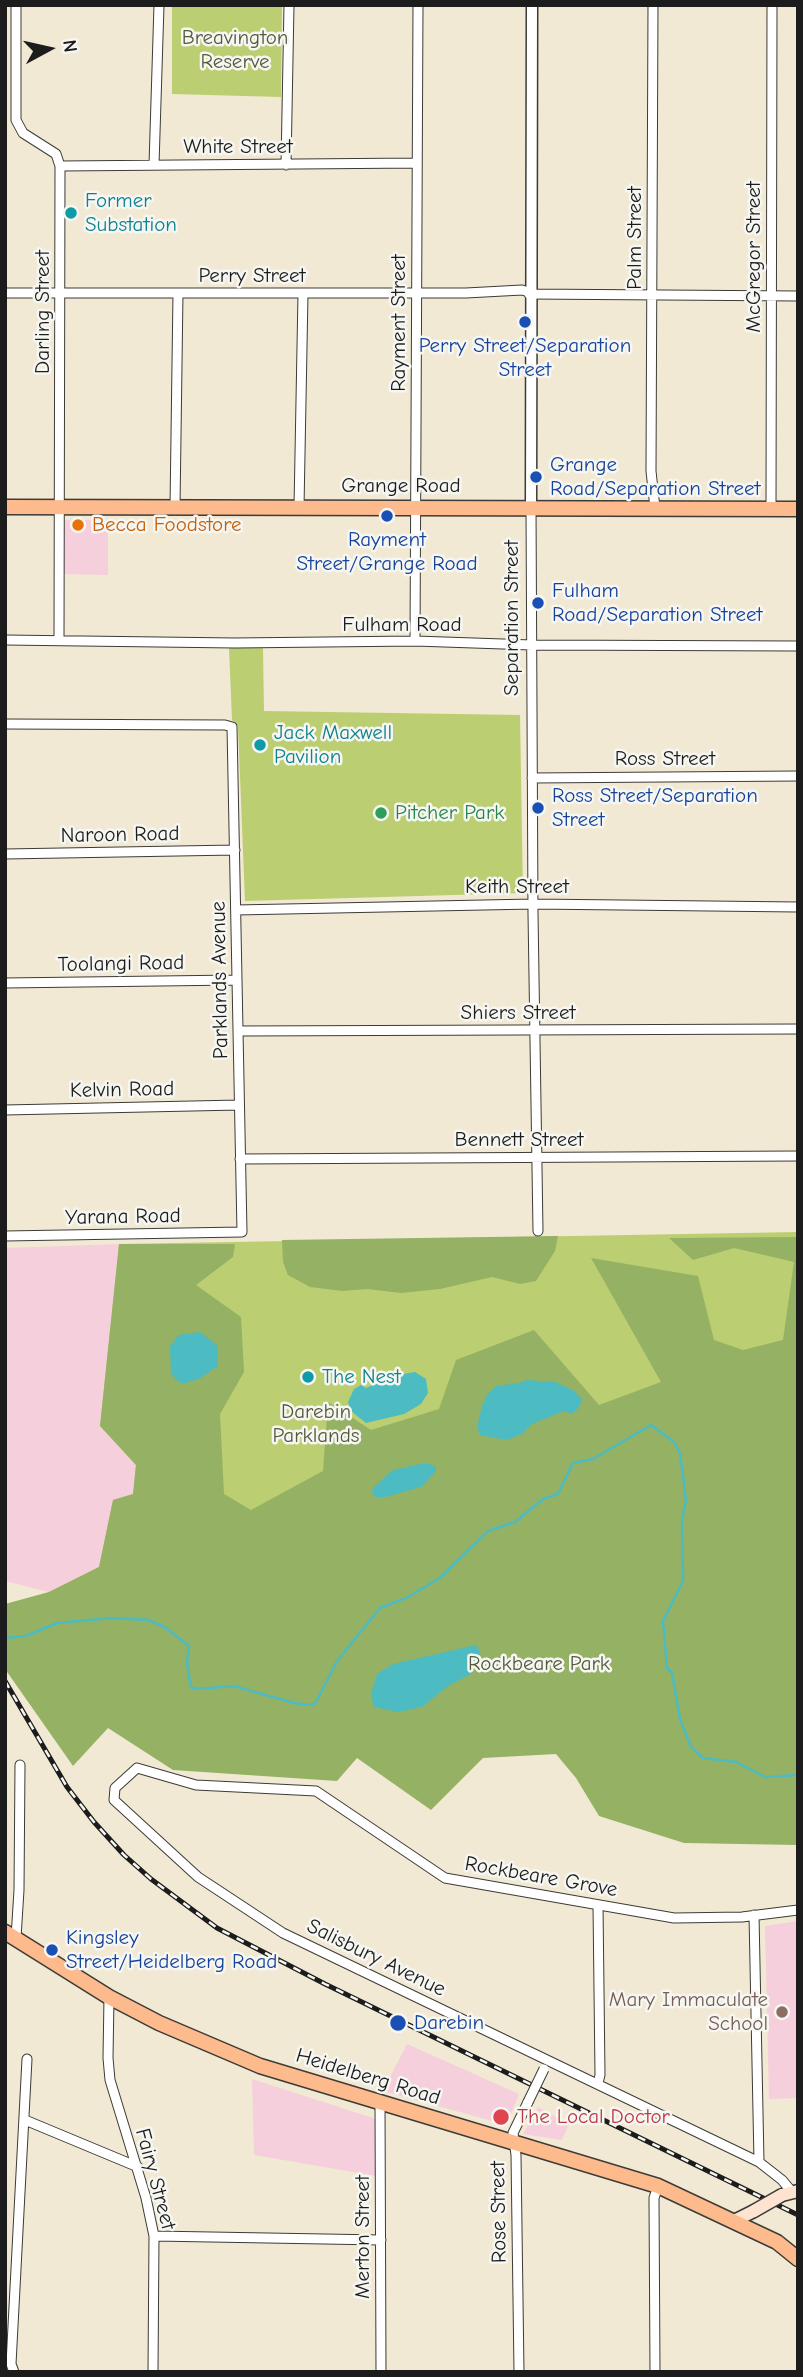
<!DOCTYPE html>
<html>
<head>
<meta charset="utf-8">
<style>
	body { margin:0 }
	#map { position:relative; width:803px; height:2377px; overflow:hidden; background:#f1e9d3; font-family:"Comic Neue",sans-serif }
	canvas { display:block }
	.frame { position:absolute; inset:0; border:7px solid #1c1c1c; pointer-events:none }
	.north { position:absolute; left:14px; top:14px; width:70px; height:70px; -webkit-text-stroke:5px #f6f6f2; paint-order:stroke; rotate:82deg; font-size:19px; font-weight:700; line-height:28px; text-align:center; color:#1c1c1c }
	.north::after { content:''; display:block; margin:auto; width:24px; height:32px; background:#1c1c1c; clip-path:polygon(50% 0,100% 100%,50% 72%,0 100%) }
</style>
</head>
<body>
<div id="map">
<canvas width="803" height="2377"></canvas>
<div class="frame"></div>
<div class="north">N</div>
</div>
<script>
const c = document.querySelector('canvas').getContext('2d');
c.lineJoin = 'round';
function paint(path, color) {
  c.fillStyle = color;
  c.fill(path, 'evenodd');
}
function toPath(rows) {
  const path = new Path2D();
  for (const r of rows) {
    path.moveTo(r[0], r[1]);
    for (let i = 2; i < r.length; i += 2) path.lineTo(r[i], r[i + 1]);
  }
  return path;
}
function stroke(path, color, width, dash) {
  c.strokeStyle = color;
  c.lineWidth = width;
  c.lineCap = dash ? 'butt' : 'round';
  c.setLineDash(dash || []);
  c.stroke(path);
}
function drawText(font, color, halo, rows, align = 'center') {
  c.font = font + ' "Comic Neue",sans-serif';
  c.lineWidth = 5;
  c.setLineDash([]);
  c.textBaseline = 'middle';
  c.strokeStyle = halo;
  c.fillStyle = color;
  for (const [text, x, y, turn = 0] of rows) {
    c.save();
    c.translate(x, y);
    c.rotate((+turn || 0) * Math.PI / 180);
    c.textAlign = isNaN(turn) ? turn : align;
    if (halo) c.strokeText(text, 0, 0);
    c.fillText(text, 0, 0);
    c.restore();
  }
}
const built = toPath([
	[64,520,108,520,108,575,63,574],
	[119,1244,100,1426,137,1465,133,1494,113,1501,99,1567,49,1592,5,1581,5,1248],
	[798,1921,798,2098,769,2099,765,1926],
	[407,2044,519,2094,507,2125,383,2091],
	[252,2079,376,2119,377,2176,254,2155],
	[538,2107,569,2124,562,2140,523,2134]
]);
const green = toPath([
	[172,5,282,5,281,97,172,94],
	[229,648,263,648,264,711,520,715,523,893,245,901,238,726,232,720],
	[798,1232,798,1764,49,1592,99,1567,113,1500,133,1494,136,1465,100,1426,119,1244]
]);
const forest = toPath([
	[558,1236,555,1251,536,1281,520,1284,492,1277,440,1289,401,1293,367,1289,342,1291,310,1287,288,1275,283,1262,282,1240],
	[798,1237,798,1845,684,1843,599,1816,576,1778,556,1754,483,1758,431,1810,357,1758,337,1781,173,1770,108,1728,73,1766,5,1669,5,1604,49,1592,99,1567,113,1500,133,1494,136,1465,100,1426,119,1244,235,1244,233,1257,196,1285,241,1317,244,1372,220,1414,224,1494,251,1510,323,1471,328,1402,371,1430,439,1409,456,1360,534,1330,599,1405,661,1382,591,1258,698,1276,714,1340,743,1350,783,1340,794,1262,734,1248,693,1260,669,1238]
]);
const water = toPath([
	[200,1332,218,1346,218,1366,199,1379,182,1384,171,1375,170,1346,179,1335],
	[415,1372,426,1379,428,1393,421,1404,404,1414,366,1423,351,1411,348,1402,354,1389,361,1385,366,1388,382,1381,389,1383,396,1381,403,1374],
	[527,1380,555,1382,573,1390,582,1399,578,1409,571,1414,564,1411,532,1424,522,1434,507,1440,480,1435,477,1427,482,1406,487,1395,496,1386,519,1383],
	[425,1463,436,1466,436,1471,421,1487,385,1497,376,1497,372,1493,373,1488,393,1470],
	[476,1645,480,1652,471,1674,448,1686,422,1707,398,1712,374,1707,371,1694,377,1674,393,1664]
]);
const stream = toPath([
	[5,1638,26,1636,57,1623,111,1618,149,1620,166,1628,189,1646,187,1664,191,1687,196,1689,234,1686,294,1703,312,1705,316,1702,337,1661,380,1608,406,1598,440,1578,488,1531,515,1522,543,1499,558,1494,573,1463,593,1459,651,1425,674,1442,680,1453,686,1500,682,1520,683,1581,663,1621,667,1668,672,1673,680,1719,691,1747,703,1758,736,1762,765,1777,798,1775]
]);
const minor = toPath([
	[16,5,16,120,23,133,56,154,60,166,59,640],
	[653,5,651,471,655,508],
	[154,165,159,5],
	[286,165,289,5],
	[60,166,417,163],
	[5,293,466,293,522,290,532,293],
	[529,294,798,296],
	[175,507,178,293],
	[299,507,303,294],
	[531,507,533,913,538,1231],
	[771,508,772,5],
	[5,640,235,643,415,641,532,645,798,646],
	[415,641,418,5],
	[5,724,225,725,232,727,242,1232,5,1236],
	[532,778,798,776],
	[5,854,235,850],
	[236,910,533,904,798,907],
	[5,983,237,980],
	[238,1031,798,1029],
	[5,1110,239,1105],
	[240,1159,798,1156],
	[598,1905,600,2075,598,2083],
	[754,1915,759,2162],
	[16,1938,19,1890,20,1765],
	[109,1997,108,2058,110,2080,146,2198,154,2236,153,2372],
	[380,2102,381,2372],
	[25,2120,138,2167],
	[792,2192,782,2180,759,2162,283,1933,198,1877,114,1800,115,1788,137,1768,196,1785,316,1791,445,1878,674,1918,742,1917,798,1910],
	[154,2236,381,2240],
	[14,2372,11,2364,27,2059],
	[519,2372,516,2155,513,2133,528,2102],
	[655,2372,654,2198,658,2186]
]);
const tertiary = toPath([
	[531,507,532,5]
]);
const secondary = toPath([
	[782,2195,798,2191],
	[736,2220,754,2211]
]);
const primary = toPath([
	[5,507,798,509],
	[5,1932,109,1997,159,2023,260,2066,658,2186,777,2242,798,2259]
]);
const rail = toPath([
	[5,1681,67,1787,94,1822,124,1855,151,1879,217,1928,325,1984,798,2215]
]);
const minorBridge = toPath([
	[528,2102,544,2069]
]);
const secondaryBridge = toPath([
	[754,2211,782,2195]
]);
const markers = [
	[71,213,7,"#0f9aa8"],
	[525,322,7,"#1a4fb4"],
	[536,477,7,"#1a4fb4"],
	[387,516,7,"#1a4fb4"],
	[78,525,7,"#e8710a"],
	[538,603,7,"#1a4fb4"],
	[260,745,7,"#0f9aa8"],
	[538,808,7,"#1a4fb4"],
	[381,813,7,"#2e9e5b"],
	[308,1377,7,"#0f9aa8"],
	[52,1950,7,"#1a4fb4"],
	[782,2012,7,"#8d6e63"],
	[398,2023,9,"#1a4fb4"],
	[501,2117,9,"#e0444e"]
];
const parkNames = [
	["Breavington",235,38],
	["Reserve",235,62],
	["Darebin",316,1412],
	["Parklands",316,1436],
	["Rockbeare Park",539,1664]
];
const streetNames = [
	["White Street",238,147],
	["Palm Street",635,238,-90],
	["McGregor Street",754,257,-90],
	["Perry Street",252,276],
	["Darling Street",43,312,-90],
	["Rayment Street",399,323,-90],
	["Grange Road",401,486],
	["Separation Street",512,618,-90],
	["Fulham Road",402,625],
	["Ross Street",665,759],
	["Naroon Road",120,835,-1],
	["Keith Street",517,887],
	["Toolangi Road",121,964,-1],
	["Parklands Avenue",220,980,-91],
	["Shiers Street",518,1013],
	["Kelvin Road",122,1090,-1],
	["Bennett Street",519,1140],
	["Yarana Road",123,1217,-1],
	["Rockbeare Grove",541,1877,10],
	["Salisbury Avenue",376,1958,26],
	["Heidelberg Road",368,2077,17],
	["Fairy Street",155,2179,75],
	["Rose Street",499,2212,-91],
	["Merton Street",363,2237,-90]
];
const cultureNames = [
	["Former",85,201],
	["Substation",85,225],
	["Jack Maxwell",274,733],
	["Pavilion",274,757],
	["The Nest",322,1377]
];
const transitNames = [
	["Perry Street/Separation",525,346,"center"],
	["Street",525,370,"center"],
	["Grange",550,465],
	["Road/Separation Street",550,489],
	["Rayment",387,540,"center"],
	["Street/Grange Road",387,564,"center"],
	["Fulham",552,591],
	["Road/Separation Street",552,615],
	["Ross Street/Separation",552,796],
	["Street",552,820],
	["Kingsley",66,1938],
	["Street/Heidelberg Road",66,1962],
	["Darebin",414,2023]
];
const foodNames = [
	["Becca Foodstore",92,525]
];
const leisureNames = [
	["Pitcher Park",395,813]
];
const educationNames = [
	["Mary Immaculate",768,2000],
	["School",768,2024]
];
const healthNames = [
	["The Local Doctor",517,2117]
];
paint(built, '#f5cfdb');
paint(green, '#bcce72');
paint(forest, '#95b164');
paint(water, '#4cbbc2');
stroke(stream, '#4cbbc2', 2.5);
stroke(minor, '#3c3b37', 11);
stroke(tertiary, '#3c3b37', 13);
stroke(secondary, '#3c3b37', 15);
stroke(primary, '#3c3b37', 17);
stroke(minor, '#fff', 9);
stroke(tertiary, '#fff', 10);
stroke(secondary, '#fee3d1', 12);
stroke(primary, '#fcba8d', 14);
stroke(rail, '#1c1c1c', 5);
stroke(rail, '#f6f6f2', 2.5, [8]);
stroke(minorBridge, '#3c3b37', 11, []);
stroke(secondaryBridge, '#3c3b37', 15, []);
stroke(minorBridge, '#fff', 9);
stroke(secondaryBridge, '#fee3d1', 12);
for (const [x, y, r, color] of markers) {
  const dot = new Path2D();
  dot.arc(x, y, r, 0, 2 * Math.PI);
  c.fillStyle = color;
  c.fill(dot);
  stroke(dot, '#f6f6f2', 2.5);
}
drawText('21px', '#545a3a', '#f6f6f2', parkNames);
drawText('21px', '#1c1c1c', '#f6f6f2', streetNames);
drawText('21px', '#0d838f', '#f6f6f2', cultureNames, 'left');
drawText('21px', '#164399', '#f6f6f2', transitNames, 'left');
drawText('21px', '#c56008', '#f6f6f2', foodNames, 'left');
drawText('21px', '#27864d', '#f6f6f2', leisureNames, 'left');
drawText('21px', '#785e54', '#f6f6f2', educationNames, 'right');
drawText('21px', '#be3a42', '#f6f6f2', healthNames, 'left');
</script>
</body>
</html>
